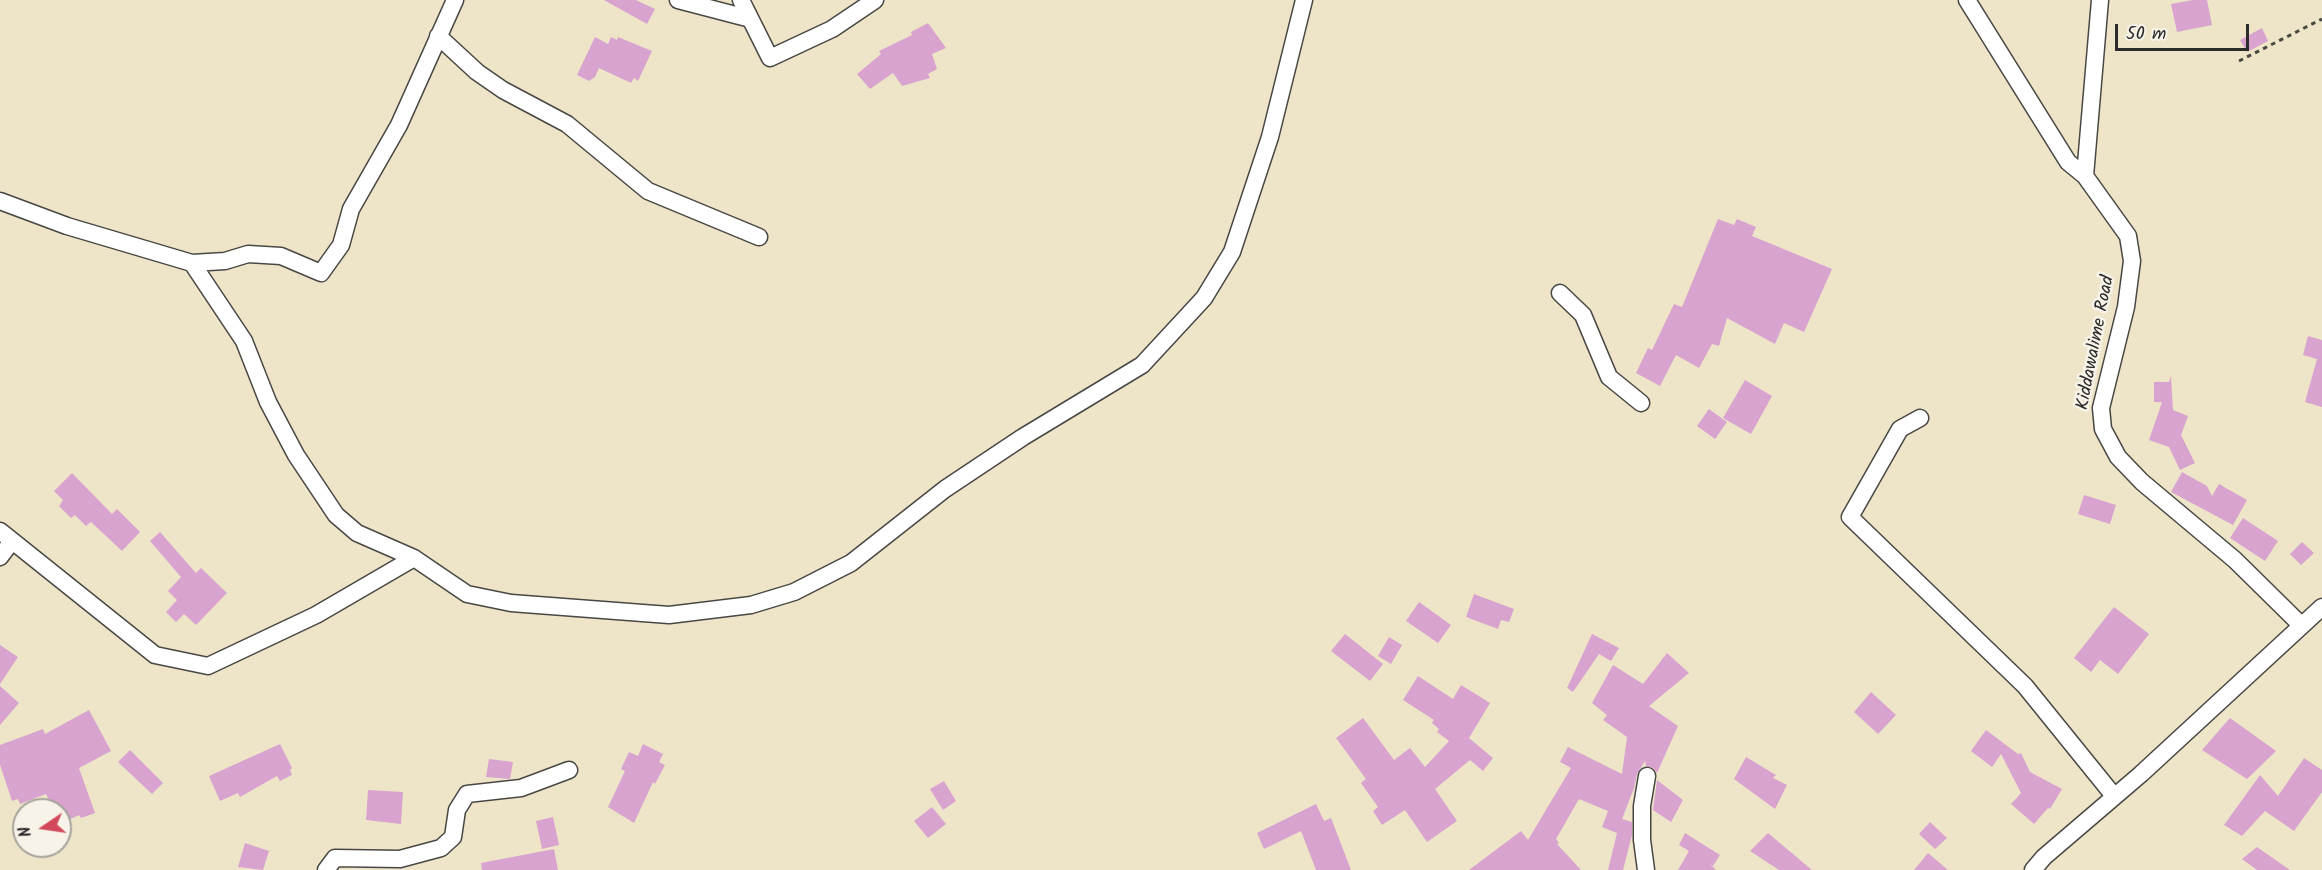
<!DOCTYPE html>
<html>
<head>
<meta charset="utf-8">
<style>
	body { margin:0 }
	#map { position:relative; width:2322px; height:870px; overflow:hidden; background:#eee5c9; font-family:Kalam,sans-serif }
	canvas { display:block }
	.north { position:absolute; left:12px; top:798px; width:60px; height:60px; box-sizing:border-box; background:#f7f3e8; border:2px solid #a5a39c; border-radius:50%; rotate:257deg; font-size:16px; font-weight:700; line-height:24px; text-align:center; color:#2b2b2b }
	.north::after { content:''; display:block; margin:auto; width:21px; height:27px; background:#d1495b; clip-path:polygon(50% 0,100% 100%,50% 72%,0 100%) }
	.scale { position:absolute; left:2115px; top:24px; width:134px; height:27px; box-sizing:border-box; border:3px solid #2b2b2b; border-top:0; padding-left:8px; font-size:18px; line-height:21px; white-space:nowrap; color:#2b2b2b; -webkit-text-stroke:4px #f7f3e8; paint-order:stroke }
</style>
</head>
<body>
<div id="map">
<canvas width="2322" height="870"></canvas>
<div class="north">N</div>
<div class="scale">50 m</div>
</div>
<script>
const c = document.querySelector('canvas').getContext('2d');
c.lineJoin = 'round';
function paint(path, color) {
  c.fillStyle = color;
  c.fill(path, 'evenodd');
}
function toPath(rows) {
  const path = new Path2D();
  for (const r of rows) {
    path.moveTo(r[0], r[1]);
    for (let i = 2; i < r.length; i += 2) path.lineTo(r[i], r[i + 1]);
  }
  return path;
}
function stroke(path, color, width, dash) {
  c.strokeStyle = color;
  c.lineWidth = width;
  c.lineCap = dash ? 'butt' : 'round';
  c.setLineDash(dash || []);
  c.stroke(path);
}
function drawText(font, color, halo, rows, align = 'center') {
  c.font = font + ' Kalam,sans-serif';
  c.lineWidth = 5;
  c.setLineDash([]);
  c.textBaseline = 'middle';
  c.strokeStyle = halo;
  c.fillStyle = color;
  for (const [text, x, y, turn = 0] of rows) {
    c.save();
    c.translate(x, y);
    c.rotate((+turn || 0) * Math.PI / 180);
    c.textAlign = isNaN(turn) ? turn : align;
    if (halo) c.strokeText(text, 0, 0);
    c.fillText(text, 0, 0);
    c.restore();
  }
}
const building = toPath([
	[604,0,636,0,655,9,647,24],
	[2193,0,2207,0,2212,25,2177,32,2171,4],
	[928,23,946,48,932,54,937,69,928,74,930,78,902,86,893,73,870,89,857,74,881,54,879,51,912,35,911,32],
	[2262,28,2268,41,2247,52,2240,40],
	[595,37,608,44,611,37,617,40,618,37,652,51,638,81,634,78,631,83,599,68,595,77,589,81,577,75],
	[1718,219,1734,225,1737,219,1756,227,1752,236,1832,269,1804,332,1784,323,1775,344,1727,318,1719,346,1712,344,1699,368,1676,355,1660,386,1636,373,1648,348,1652,350,1674,304,1682,307],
	[2308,336,2322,340,2322,407,2305,402,2317,359,2303,355],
	[2171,376,2173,410,2188,416,2181,435,2195,463,2180,470,2169,447,2149,440,2162,402,2154,402,2154,382,2169,382],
	[1745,380,1772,396,1751,434,1723,418],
	[1709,409,1727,422,1715,439,1697,426],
	[2182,472,2207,486,2212,496,2219,484,2247,500,2233,525,2171,492],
	[72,473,112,514,117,509,140,532,122,551,91,522,86,526,75,515,71,518,59,506,63,500,54,491],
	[2084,495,2116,505,2110,524,2078,514],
	[2243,518,2278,541,2265,561,2230,538],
	[160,532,196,573,201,568,227,593,196,625,184,614,176,622,166,612,177,600,168,591,181,577,150,541],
	[2302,542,2314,553,2301,565,2290,554],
	[1474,594,1514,609,1509,622,1501,620,1498,629,1466,617],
	[1419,602,1451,625,1438,643,1406,621],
	[2114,607,2149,634,2118,674,2100,660,2091,672,2074,658],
	[1345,634,1383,664,1370,681,1331,651],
	[1592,634,1619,648,1611,661,1599,654,1573,692,1567,688],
	[1389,637,1402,645,1391,664,1378,656],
	[0,645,18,657,0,684],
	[1667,653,1689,673,1649,706,1678,726,1657,773,1653,768,1646,766,1645,761,1637,774,1634,788,1622,819,1632,822,1632,835,1623,870,1608,870,1617,833,1602,827,1608,811,1579,799,1556,839,1559,843,1557,844,1581,870,1469,870,1521,831,1528,840,1571,768,1560,762,1568,747,1622,774,1627,737,1603,720,1607,715,1592,703,1613,665,1643,684],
	[1418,676,1453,699,1461,685,1490,703,1469,738,1493,758,1483,771,1470,760,1435,789,1457,821,1427,842,1405,810,1382,825,1373,811,1378,807,1361,783,1366,779,1336,738,1363,718,1394,760,1410,748,1425,767,1449,741,1437,732,1439,729,1432,723,1434,720,1403,700],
	[0,686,19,703,0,725],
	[1871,692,1896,715,1878,734,1854,712],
	[89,710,111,751,79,768,95,813,81,818,79,815,60,824,60,810,54,810,46,794,20,804,18,799,12,801,0,765,0,745,43,729,45,734],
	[2230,718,2276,751,2247,779,2202,750],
	[1986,730,2018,754,2021,753,2030,772,2062,789,2050,809,2048,808,2034,824,2011,804,2021,793,2001,754,1992,767,1971,751],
	[280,744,292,768,290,770,292,775,280,781,277,776,240,797,238,793,220,801,209,776],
	[643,744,663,754,659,762,665,765,655,784,653,782,634,823,608,807,625,771,621,769,629,752,638,756],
	[130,750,163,783,152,794,118,762],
	[1746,757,1776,775,1773,778,1787,785,1775,809,1734,779],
	[2304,758,2322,770,2322,792,2294,831,2265,811,2242,836,2224,825,2260,775,2278,796],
	[489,759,513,762,510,779,486,777],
	[1657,780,1683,800,1671,822,1653,810],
	[944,781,956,801,943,810,930,789],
	[368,790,403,792,401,824,366,820],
	[1316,804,1324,821,1331,818,1351,870,1316,870,1301,831,1264,849,1257,833],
	[932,807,946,824,928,838,914,821],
	[553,817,559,845,542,849,536,821],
	[1930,822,1947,838,1935,849,1919,834],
	[1685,833,1720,855,1713,866,1710,864,1716,870,1678,870,1689,851,1679,845],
	[1768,833,1812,870,1779,870,1750,851],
	[245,843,269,851,263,870,238,867],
	[2257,847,2290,870,2257,870,2242,859],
	[554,849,558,870,482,870,481,863],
	[1928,853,1948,870,1914,870]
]);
const path = toPath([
	[2239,61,2322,19]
]);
const street = toPath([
	[678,0,747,18],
	[741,0,770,58,832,29,875,0],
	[1967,0,2068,162,2085,176,2128,236,2132,261,2126,307,2101,408,2103,429,2118,457,2142,482,2235,560,2301,625],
	[438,36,477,72,503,90,567,124,648,191,759,237],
	[2085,176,2100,0],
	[0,201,67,226,192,263,244,341,268,402,296,455,336,515,357,533,414,558,467,594,511,603,669,615,751,605,794,592,851,563,945,489,1023,437,1142,365,1204,298,1232,252,1270,137,1304,0],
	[192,263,225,261,248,254,281,256,321,273,341,245,351,209,399,125,455,0],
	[1560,293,1583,315,1609,377,1641,403],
	[1920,418,1900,429,1850,517,2025,686,2114,796],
	[0,531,155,655,208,666,316,615,414,558],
	[0,557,12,541],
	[326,870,335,858,400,859,441,848,453,837,457,810,467,794,521,788,569,770],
	[1646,870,1642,840,1642,806,1647,776],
	[2033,870,2044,857,2141,774,2322,607]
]);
const streetNames = [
	["Kiddawalime Road",2097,343,-79]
];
paint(building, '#d8a3ce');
stroke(street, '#484743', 19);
stroke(path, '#484743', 3, [4.5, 4.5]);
stroke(street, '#fff', 16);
drawText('18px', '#2b2b2b', '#f7f3e8', streetNames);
</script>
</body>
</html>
